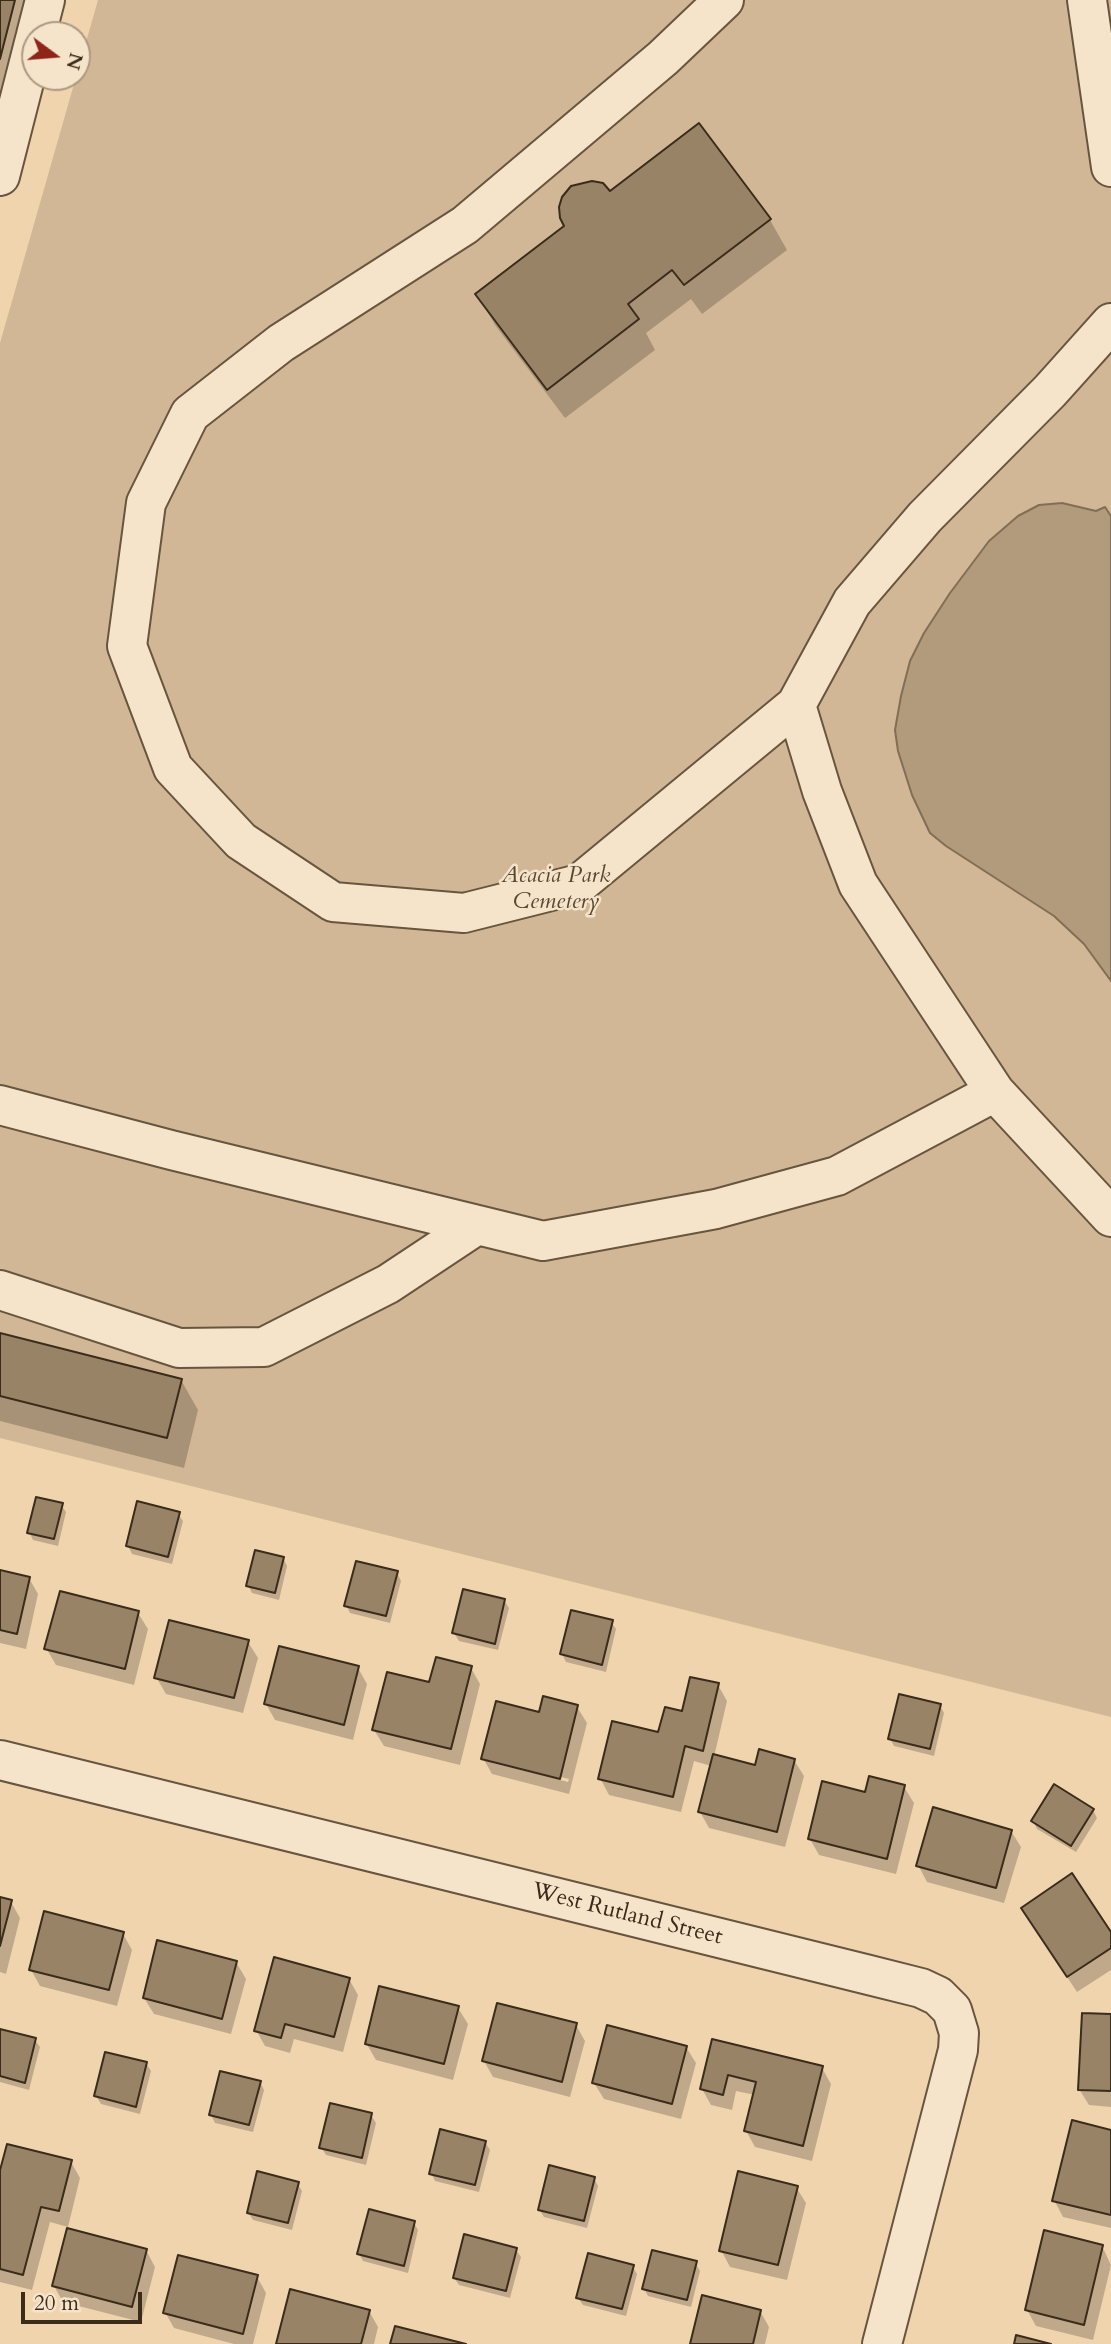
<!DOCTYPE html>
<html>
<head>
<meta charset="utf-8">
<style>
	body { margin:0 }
	#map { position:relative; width:1111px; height:2344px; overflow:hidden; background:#f0d4ae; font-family:Cardo,serif }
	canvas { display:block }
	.north { position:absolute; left:21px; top:21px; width:70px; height:70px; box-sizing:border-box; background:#f5e3ca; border:2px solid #aa9984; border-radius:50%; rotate:106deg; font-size:19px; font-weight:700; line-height:28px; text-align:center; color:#3a2b1a }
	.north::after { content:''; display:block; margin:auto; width:24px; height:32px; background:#8f2418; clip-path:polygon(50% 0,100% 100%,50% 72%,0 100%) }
	.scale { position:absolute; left:21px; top:2292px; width:121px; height:32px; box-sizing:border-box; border:4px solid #3a2b1a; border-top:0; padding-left:9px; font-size:21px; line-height:24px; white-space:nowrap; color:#3a2b1a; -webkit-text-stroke:5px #f5e3ca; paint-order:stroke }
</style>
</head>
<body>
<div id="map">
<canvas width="1111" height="2344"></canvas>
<div class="north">N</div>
<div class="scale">20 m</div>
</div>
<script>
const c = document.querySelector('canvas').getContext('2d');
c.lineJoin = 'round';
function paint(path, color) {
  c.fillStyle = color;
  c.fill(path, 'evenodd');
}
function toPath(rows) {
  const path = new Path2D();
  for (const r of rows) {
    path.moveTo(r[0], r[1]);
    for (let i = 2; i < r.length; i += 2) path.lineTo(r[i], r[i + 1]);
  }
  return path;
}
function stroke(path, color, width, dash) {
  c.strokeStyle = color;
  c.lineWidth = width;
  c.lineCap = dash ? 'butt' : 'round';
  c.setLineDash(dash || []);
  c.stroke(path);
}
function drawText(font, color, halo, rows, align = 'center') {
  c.font = font + ' Cardo,serif';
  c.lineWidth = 5;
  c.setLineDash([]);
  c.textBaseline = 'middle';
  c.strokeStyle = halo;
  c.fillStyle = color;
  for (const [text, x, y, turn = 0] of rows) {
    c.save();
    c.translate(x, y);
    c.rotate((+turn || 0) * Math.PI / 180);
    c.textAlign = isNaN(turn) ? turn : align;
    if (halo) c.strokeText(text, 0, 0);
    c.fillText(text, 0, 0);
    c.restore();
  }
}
const green = toPath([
	[98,0,1111,0,1111,1717,0,1438,0,343]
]);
const water = toPath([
	[1062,503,1096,511,1105,507,1111,516,1111,981,1084,944,1054,916,946,846,930,833,912,795,898,751,895,730,901,696,910,661,924,633,950,593,989,541,1018,516,1039,505,1062,503]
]);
const shadow = toPath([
	[0,0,40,0,0,153],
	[770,220,787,250,702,314,691,299,646,333,655,350,565,418,495,325,478,295],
	[0,1335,181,1380,198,1410,184,1468,0,1421],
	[61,1505,66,1512,58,1546,33,1540,29,1532],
	[178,1514,183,1521,172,1564,132,1554,128,1546],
	[283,1558,287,1566,279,1600,252,1593,248,1585],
	[0,1572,29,1578,38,1594,26,1649,0,1643],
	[397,1573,401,1581,390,1623,350,1613,346,1605],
	[504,1600,509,1608,498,1650,459,1641,454,1633],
	[138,1613,148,1629,134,1685,56,1665,46,1648],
	[611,1622,616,1629,606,1672,566,1662,562,1654],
	[248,1642,258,1658,243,1713,166,1694,156,1677],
	[358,1668,367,1684,353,1740,275,1720,266,1704],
	[471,1668,480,1684,460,1765,384,1746,374,1730],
	[718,1685,727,1701,714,1757,757,1767,794,1760,804,1776,785,1847,709,1828,700,1812,711,1766,694,1761,681,1812,609,1795,600,1778,660,1734],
	[940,1706,944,1713,934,1756,894,1746,890,1739],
	[577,1707,587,1723,569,1794,492,1774,483,1758,540,1714],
	[493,1760,569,1779,568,1782,493,1763],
	[904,1787,914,1803,896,1874,819,1855,810,1839,866,1794],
	[1093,1810,1097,1818,1076,1852,1037,1829,1033,1821],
	[1011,1831,1021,1847,1004,1903,927,1882,918,1865],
	[0,1899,11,1902,20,1918,6,1974,0,1972],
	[1032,1924,1111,1936,1111,1970,1077,1992],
	[123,1934,132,1950,117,2006,40,1986,31,1970],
	[236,1962,246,1979,231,2034,154,2014,144,1998],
	[349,1979,358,1995,343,2052,294,2039,290,2053,265,2046,256,2030],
	[458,2008,468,2024,453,2080,376,2060,366,2043],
	[1111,2016,1111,2107,1089,2105,1079,2089],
	[576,2025,585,2041,570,2097,493,2077,484,2061],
	[0,2031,35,2040,40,2047,29,2090,0,2082],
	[713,2041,822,2068,831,2084,812,2161,755,2147,746,2131,755,2095,736,2091,732,2110,711,2105,702,2089],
	[686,2047,696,2063,681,2119,604,2099,594,2083],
	[146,2063,151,2071,140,2114,101,2104,96,2096],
	[260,2082,264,2090,253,2132,215,2123,211,2115],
	[371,2115,376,2123,366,2165,326,2155,321,2147],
	[1111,2132,1111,2228,1063,2217,1054,2200],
	[485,2142,490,2150,479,2192,435,2181,431,2173],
	[71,2162,80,2178,68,2227,50,2222,32,2290,0,2282,0,2176],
	[594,2178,598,2186,587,2228,544,2217,539,2209],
	[297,2183,302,2191,292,2230,253,2220,248,2212],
	[796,2187,806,2203,787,2280,730,2267,721,2250],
	[414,2223,418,2230,408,2273,363,2261,359,2254],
	[1102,2246,1111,2265,1093,2340,1036,2326,1027,2310],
	[146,2250,155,2267,141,2322,63,2302,54,2286],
	[516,2250,521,2257,510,2298,459,2285,454,2278],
	[695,2263,700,2271,691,2307,648,2296,644,2289],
	[632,2266,637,2274,626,2316,583,2305,578,2298],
	[257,2277,266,2293,253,2344,234,2344,174,2328,165,2312],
	[369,2311,378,2327,374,2344,277,2344],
	[760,2311,769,2327,765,2344,692,2344]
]);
const building = toPath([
	[0,0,15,0,0,59,0,0],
	[699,123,771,219,684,285,672,270,628,304,639,319,547,390,475,294,564,226,560,218,559,207,562,197,571,186,592,181,603,183,610,191,699,123],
	[0,1333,182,1379,167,1438,0,1396,0,1333],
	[36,1497,63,1503,54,1539,27,1533,36,1497],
	[137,1501,180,1512,168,1557,126,1546,137,1501],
	[255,1550,284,1557,275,1593,246,1586,255,1550],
	[356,1561,398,1571,386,1616,344,1606,356,1561],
	[0,1570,30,1577,17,1634,0,1630,0,1570],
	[463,1589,505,1599,495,1644,452,1633,463,1589],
	[60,1591,139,1611,125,1669,44,1649,60,1591],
	[571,1610,613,1620,602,1665,560,1654,571,1610],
	[169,1620,249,1640,234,1698,154,1678,169,1620],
	[279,1646,359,1666,344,1725,264,1704,279,1646],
	[436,1657,472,1666,451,1749,372,1730,387,1672,429,1682,436,1657],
	[690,1677,719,1683,703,1751,685,1746,673,1797,598,1779,612,1721,658,1732,665,1707,682,1711,690,1677],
	[899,1694,941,1704,930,1749,888,1739,899,1694],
	[543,1696,578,1705,560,1779,481,1759,496,1701,539,1712,543,1696],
	[759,1749,795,1759,777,1832,698,1812,713,1754,755,1765,759,1749],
	[869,1776,905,1785,887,1859,808,1839,822,1781,865,1792,869,1776],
	[1054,1784,1094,1809,1071,1846,1031,1821,1054,1784],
	[933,1807,1012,1830,996,1888,916,1866,933,1807],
	[1072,1873,1111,1932,1111,1948,1067,1977,1021,1908,1072,1873],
	[0,1897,12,1900,0,1946,0,1897],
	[44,1911,124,1932,109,1990,29,1970,44,1911],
	[157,1940,237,1961,222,2019,143,1998,157,1940],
	[274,1957,350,1978,334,2037,285,2024,281,2038,254,2031,274,1957],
	[379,1986,459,2006,444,2064,365,2044,379,1986],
	[497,2003,577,2023,562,2082,482,2061,497,2003],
	[1082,2013,1111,2014,1111,2091,1078,2090,1082,2013],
	[607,2025,687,2046,672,2104,592,2083,607,2025],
	[0,2029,36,2038,25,2083,0,2076,0,2029],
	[712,2039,823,2066,803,2146,744,2131,756,2082,728,2075,723,2095,700,2089,712,2039],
	[105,2052,147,2062,136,2107,94,2096,105,2052],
	[220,2071,261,2081,249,2125,209,2115,220,2071],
	[330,2103,372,2113,362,2158,319,2148,330,2103],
	[1072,2120,1111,2130,1111,2215,1052,2201,1072,2120],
	[440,2129,486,2141,475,2185,429,2174,440,2129],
	[7,2144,72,2160,59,2211,41,2207,23,2275,0,2269,0,2170,7,2144],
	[549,2165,595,2177,584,2221,538,2210,549,2165],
	[257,2171,299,2182,288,2223,247,2213,257,2171],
	[738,2171,798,2186,778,2265,719,2251,738,2171],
	[369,2209,415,2221,404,2266,357,2254,369,2209],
	[67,2228,147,2249,132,2307,52,2286,67,2228],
	[1044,2230,1103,2245,1084,2325,1025,2310,1044,2230],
	[464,2234,517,2248,506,2291,453,2278,464,2234],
	[652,2250,697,2261,687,2300,642,2289,652,2250],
	[588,2253,634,2265,622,2309,576,2298,588,2253],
	[178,2255,258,2275,243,2334,163,2313,178,2255],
	[290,2289,370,2310,361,2344,276,2344,290,2289],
	[702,2295,761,2310,753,2344,690,2344,702,2295],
	[395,2326,466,2344,390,2344,395,2326],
	[1016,2335,1051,2344,1014,2344,1016,2335]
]);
const minor = toPath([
	[724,0,663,58,465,225,281,343,190,414,146,503,127,646,173,768,241,841,333,902,464,913,579,884,796,705,852,602,925,517,1050,391,1111,323],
	[1087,0,1111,167],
	[36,35,45,0],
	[0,176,35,39],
	[796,705,822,791,858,884,995,1092,1111,1217],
	[0,1105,171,1150,543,1241,716,1209,837,1176,995,1092],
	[0,1290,179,1348,264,1347,388,1284,477,1225],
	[0,1760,869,1975,921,1988,938,1996,952,2010,959,2033,958,2050,882,2344]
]);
const parkNames = [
	["Acacia Park",556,877],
	["Cemetery",556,903]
];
const streetNames = [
	["West Rutland Street",627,1915,14]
];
paint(green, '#d1b795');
paint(water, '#b29b7c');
stroke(water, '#826e55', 2);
paint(shadow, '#0003');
paint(building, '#998367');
stroke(building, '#3a2b1a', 2);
stroke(minor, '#68553f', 42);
stroke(minor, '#f5e3ca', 38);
drawText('italic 23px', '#584733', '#f5e3ca', parkNames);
drawText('23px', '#3a2b1a', '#f5e3ca', streetNames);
</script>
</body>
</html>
